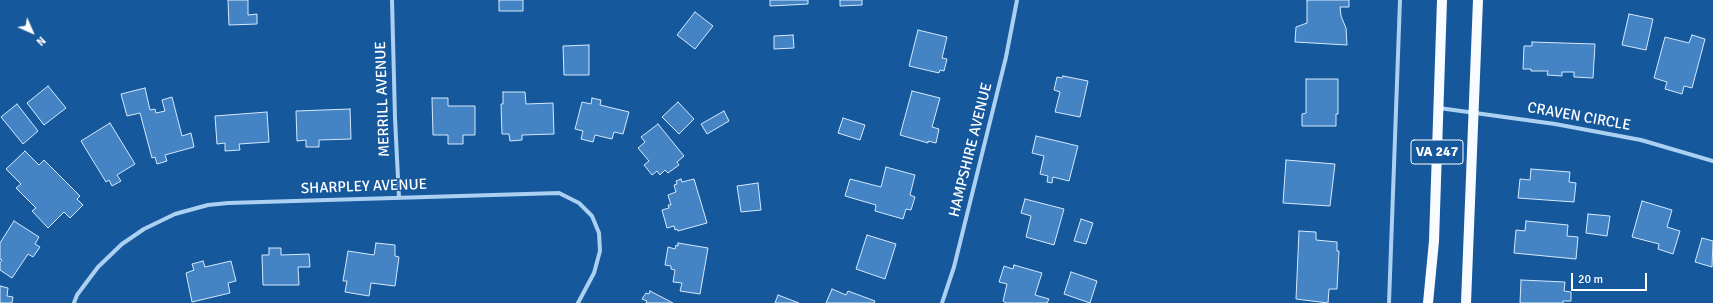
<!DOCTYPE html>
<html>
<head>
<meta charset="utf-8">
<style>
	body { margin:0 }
	#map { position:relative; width:1713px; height:303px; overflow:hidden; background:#16589c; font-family:Signika,sans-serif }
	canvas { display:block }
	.north { position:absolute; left:12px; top:12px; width:40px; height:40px; -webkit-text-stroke:3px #16589c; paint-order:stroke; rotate:135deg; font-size:11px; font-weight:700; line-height:16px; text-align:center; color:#fff }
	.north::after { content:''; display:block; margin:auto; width:14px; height:18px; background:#fff; clip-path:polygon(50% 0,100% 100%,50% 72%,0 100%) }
	.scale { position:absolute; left:1571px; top:273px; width:76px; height:18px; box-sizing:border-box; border:2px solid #fff; border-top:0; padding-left:5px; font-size:12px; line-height:14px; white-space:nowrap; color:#fff; -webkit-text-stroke:3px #16589c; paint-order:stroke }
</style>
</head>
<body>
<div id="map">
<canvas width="1713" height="303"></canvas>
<div class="north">N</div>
<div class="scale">20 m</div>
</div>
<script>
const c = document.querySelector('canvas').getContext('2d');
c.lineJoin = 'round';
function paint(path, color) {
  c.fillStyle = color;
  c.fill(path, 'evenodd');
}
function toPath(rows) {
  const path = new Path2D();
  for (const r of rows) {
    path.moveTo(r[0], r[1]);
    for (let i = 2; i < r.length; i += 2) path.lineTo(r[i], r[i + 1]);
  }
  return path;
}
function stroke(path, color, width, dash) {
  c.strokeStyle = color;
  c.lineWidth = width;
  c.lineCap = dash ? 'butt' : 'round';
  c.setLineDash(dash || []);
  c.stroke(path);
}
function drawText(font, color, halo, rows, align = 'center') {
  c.font = font + ' Signika,sans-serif';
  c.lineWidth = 3;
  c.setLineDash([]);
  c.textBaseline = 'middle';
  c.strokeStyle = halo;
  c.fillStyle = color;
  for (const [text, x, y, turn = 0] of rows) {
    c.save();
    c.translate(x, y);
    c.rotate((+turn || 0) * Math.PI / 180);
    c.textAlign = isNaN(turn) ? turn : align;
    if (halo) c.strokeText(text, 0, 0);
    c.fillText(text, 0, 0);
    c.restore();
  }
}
const building = toPath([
	[228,0,248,0,248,15,257,14,257,24,229,25,228,0],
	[499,0,523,0,523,11,499,11,499,0],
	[770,0,808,0,808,4,770,6,770,0],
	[840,0,862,0,862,5,840,6,840,0],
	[1307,0,1349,0,1349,7,1340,7,1341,16,1346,28,1347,45,1295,42,1296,27,1307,23,1307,0],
	[695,12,713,26,695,49,677,35,695,12],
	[1629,14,1653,19,1646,50,1622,45,1629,14],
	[918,30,947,37,942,58,947,59,944,71,940,70,939,73,909,66,918,30],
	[793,35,794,48,774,49,774,36,793,35],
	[1692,35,1705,39,1692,88,1684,86,1682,94,1665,89,1667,82,1654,78,1665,37,1689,43,1692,35],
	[1532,42,1595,44,1593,78,1574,77,1574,72,1562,72,1562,76,1547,75,1548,71,1531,71,1531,69,1523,69,1524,46,1532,46,1532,42],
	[589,45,589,75,564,75,563,46,589,45],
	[1063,76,1088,81,1080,117,1055,112,1060,92,1054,90,1057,77,1062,78,1063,76],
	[1306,79,1338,79,1338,114,1336,114,1336,126,1302,126,1302,114,1306,113,1306,79],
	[48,86,66,108,44,125,27,103,48,86],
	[145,88,150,110,155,109,156,113,165,111,162,100,172,97,182,136,191,133,194,147,165,155,167,161,157,164,155,157,152,158,140,113,127,116,121,94,145,88],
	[912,91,940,98,932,127,939,129,936,143,928,141,928,143,900,135,912,91],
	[503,92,525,92,526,104,553,103,554,134,522,135,522,140,510,141,509,134,502,134,501,104,503,104,503,92],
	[432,98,448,98,448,106,475,106,475,135,463,135,463,144,448,144,448,135,433,135,432,98],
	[592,98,601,100,600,105,629,112,623,134,614,132,612,139,595,135,593,142,581,139,583,131,575,129,582,102,591,104,592,98],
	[678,102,694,119,679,134,662,117,678,102],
	[17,104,38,131,23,144,1,117,17,104],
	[350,109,351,139,319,140,319,147,306,147,306,140,297,141,296,111,350,109],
	[724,111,729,121,707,134,701,124,724,111],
	[267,112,269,142,239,144,240,150,225,151,225,143,217,144,215,116,267,112],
	[843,118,865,125,860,140,838,133,843,118],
	[110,123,135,164,117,175,121,181,112,186,109,180,106,182,81,141,110,123],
	[658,124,684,156,677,162,679,165,668,173,665,170,660,175,657,171,652,175,644,165,649,161,638,148,645,142,641,137,658,124],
	[1036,136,1078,146,1069,181,1053,177,1052,183,1047,182,1048,176,1040,174,1044,156,1032,153,1036,136],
	[25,151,39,165,44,160,80,196,77,199,83,205,70,218,64,212,48,228,32,211,36,208,16,188,21,184,6,169,25,151],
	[1286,160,1335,164,1330,206,1283,203,1286,160],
	[886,167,915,175,910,195,915,197,911,210,906,209,903,219,875,211,876,205,845,196,850,179,881,187,886,167],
	[1531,169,1570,172,1569,182,1576,183,1574,202,1518,198,1520,179,1530,180,1531,169],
	[681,179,682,182,694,179,707,223,678,231,677,229,675,230,674,226,667,228,662,210,669,208,668,205,671,205,668,195,676,192,674,185,677,184,676,181,681,179],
	[758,183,761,210,741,212,737,186,758,183],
	[1025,199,1064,209,1054,245,1026,237,1031,216,1021,213,1025,199],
	[1642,201,1672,210,1667,227,1680,231,1673,254,1658,249,1659,244,1632,237,1642,201],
	[1588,214,1610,216,1607,236,1586,233,1588,214],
	[1081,219,1093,223,1086,244,1074,241,1081,219],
	[14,221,39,237,35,244,40,247,33,257,28,254,12,278,0,270,0,263,2,260,0,259,0,243,14,221],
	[1526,221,1568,225,1567,236,1578,237,1576,259,1514,253,1516,230,1525,231,1526,221],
	[1299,231,1316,232,1316,240,1337,242,1337,251,1339,251,1337,289,1329,289,1328,303,1296,299,1299,231],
	[867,235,896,244,885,279,856,269,867,235],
	[1702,238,1713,241,1712,267,1695,262,1702,238],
	[376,243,395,245,395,256,399,257,395,286,371,283,369,296,345,292,347,281,343,281,348,251,374,255,376,243],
	[678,243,708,248,700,294,680,291,682,283,673,282,675,270,671,269,671,266,665,265,668,247,675,249,676,245,678,246,678,243],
	[269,248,281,248,281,255,309,254,310,267,298,267,299,285,263,285,262,255,269,255,269,248],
	[203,261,205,267,231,261,236,281,228,283,230,293,192,302,186,273,194,270,192,264,203,261],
	[1014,265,1042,273,1035,295,1049,299,1047,303,1006,303,1003,301,1007,284,999,282,1004,266,1013,269,1014,265],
	[1071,272,1097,281,1090,303,1064,294,1071,272],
	[1521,280,1565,282,1564,291,1571,292,1571,301,1563,301,1563,303,1520,303,1521,280],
	[0,286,8,288,7,296,13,297,12,303,0,303,0,286],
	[832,289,846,295,848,291,875,301,874,303,826,303,832,289],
	[650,291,673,303,646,303,647,301,642,299,646,293,649,294,650,291],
	[778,295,799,303,775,303,778,295]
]);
const minor = toPath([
	[392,0,395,118,399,198],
	[1439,108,1555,124,1641,140,1713,161],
	[74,303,77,295,98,267,122,244,144,229,175,214,208,205,228,203,559,193,579,203,592,216,599,233,600,251,594,273,578,303],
	[942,303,954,267,1006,57,1017,0],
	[1389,303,1400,0]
]);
const primary = toPath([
	[1428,303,1434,241,1442,0],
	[1466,303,1478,0]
]);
const shields = [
	[1437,152,52]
];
const shieldNames = [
	["VA 247",1437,152]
];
const streetNames = [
	["MERRILL AVENUE",383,99,-92],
	["CRAVEN CIRCLE",1579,117,10],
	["HAMPSHIRE AVENUE",971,150,-76],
	["SHARPLEY AVENUE",364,187,-2]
];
paint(building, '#4484c4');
stroke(building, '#d4e9fd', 1);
stroke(minor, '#acd0f2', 4);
stroke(primary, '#f8fbff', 10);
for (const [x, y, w] of shields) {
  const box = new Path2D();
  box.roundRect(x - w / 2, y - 12, w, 24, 3);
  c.fillStyle = '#16589c';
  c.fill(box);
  stroke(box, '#fff', 1);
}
drawText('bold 14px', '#fff', null, shieldNames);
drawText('15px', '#fff', '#16589c', streetNames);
</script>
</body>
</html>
